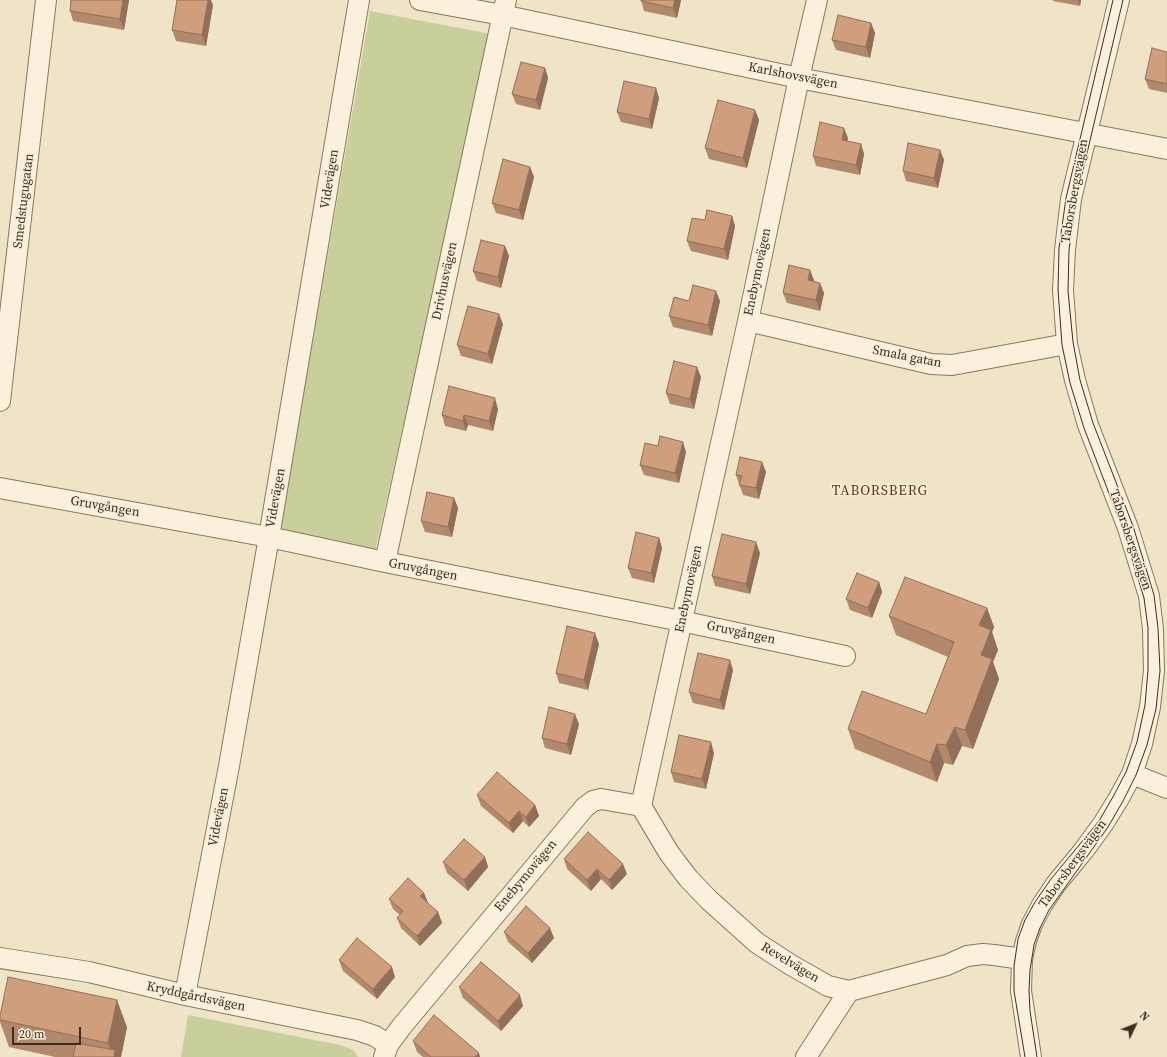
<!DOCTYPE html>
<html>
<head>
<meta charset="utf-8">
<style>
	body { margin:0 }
	#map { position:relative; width:1167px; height:1057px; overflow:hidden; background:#f0e4c8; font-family:"Source Serif 4",serif }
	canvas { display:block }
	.north { position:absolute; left:1115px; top:1005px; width:40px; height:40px; -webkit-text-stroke:3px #f7eed8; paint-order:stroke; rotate:47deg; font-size:11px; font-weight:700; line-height:16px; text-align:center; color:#3d2e20 }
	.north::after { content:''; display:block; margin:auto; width:14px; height:18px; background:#3d2e20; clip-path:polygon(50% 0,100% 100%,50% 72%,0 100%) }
	.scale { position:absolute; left:12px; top:1027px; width:69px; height:18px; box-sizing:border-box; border:2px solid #3d2e20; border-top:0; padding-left:5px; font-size:12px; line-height:14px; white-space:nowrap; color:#3d2e20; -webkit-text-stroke:3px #f7eed8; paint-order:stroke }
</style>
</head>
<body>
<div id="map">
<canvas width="1167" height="1057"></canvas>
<div class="north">N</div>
<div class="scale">20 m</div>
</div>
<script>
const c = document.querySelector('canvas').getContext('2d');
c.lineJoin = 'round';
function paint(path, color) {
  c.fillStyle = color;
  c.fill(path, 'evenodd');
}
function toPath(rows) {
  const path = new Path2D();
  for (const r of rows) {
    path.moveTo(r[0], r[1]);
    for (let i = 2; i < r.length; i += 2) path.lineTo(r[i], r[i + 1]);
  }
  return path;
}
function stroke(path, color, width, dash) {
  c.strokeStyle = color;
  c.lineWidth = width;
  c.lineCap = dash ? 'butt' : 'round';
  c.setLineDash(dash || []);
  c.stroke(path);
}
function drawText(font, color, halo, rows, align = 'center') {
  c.font = font + ' "Source Serif 4",serif';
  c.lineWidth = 3;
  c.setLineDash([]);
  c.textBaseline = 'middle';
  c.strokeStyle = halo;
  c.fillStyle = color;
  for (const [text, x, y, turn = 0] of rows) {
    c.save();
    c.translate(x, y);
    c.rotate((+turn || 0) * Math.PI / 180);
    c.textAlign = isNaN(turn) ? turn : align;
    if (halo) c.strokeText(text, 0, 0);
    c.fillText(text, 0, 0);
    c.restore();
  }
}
const green = toPath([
	[370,11,491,34,375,551,280,530],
	[188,1015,340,1045,353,1050,358,1057,181,1057]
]);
const minor = toPath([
	[420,0,502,15,799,78,1167,149],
	[748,321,931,364,952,365,1067,344],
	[0,401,46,0],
	[0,488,269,537,385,562,681,621,845,656],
	[385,562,506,0],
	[1132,774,1167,788],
	[641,806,669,853,688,878,709,900,757,943,791,965,828,986,849,991,947,965,967,956,983,954,994,955,1022,959],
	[0,958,89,972,185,995,357,1030,375,1036,388,1045],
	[185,995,229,766,269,537,359,0],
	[384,1057,388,1045,402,1026,585,807,593,801,601,799,641,806,748,321,799,78,817,0],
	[806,1057,849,991],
	[1031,1057,1021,991,1022,959,1026,941,1032,924,1042,905,1056,884,1084,850,1103,824,1119,798,1132,774,1142,744,1150,707,1154,671,1153,629,1149,596,1128,528,1088,425,1075,380,1067,344,1063,290,1065,250,1071,199,1119,0]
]);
const tram = toPath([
	[1025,1057,1014,991,1014,966,1018,939,1025,920,1035,902,1051,879,1099,821,1114,795,1126,772,1137,742,1145,705,1148,670,1148,628,1144,598,1123,530,1084,428,1070,383,1062,345,1058,290,1059,248,1066,198,1113,0],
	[1037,1057,1030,1011,1029,991,1030,970,1034,945,1040,928,1049,910,1108,827,1123,801,1136,775,1147,745,1156,709,1160,671,1158,628,1154,595,1133,526,1093,423,1080,380,1073,342,1068,291,1069,250,1076,200,1123,0]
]);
const wall = toPath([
	[71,0,129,0,124,30,73,21,70,11],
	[641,0,681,0,677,18,644,11],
	[1053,0,1081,0,1080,6,1053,1],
	[213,5,206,46,176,41,172,30],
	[871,23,875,33,870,58,836,50,832,40],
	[1167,52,1167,93,1149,89,1145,79],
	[545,68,548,78,540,110,516,104,512,94],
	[659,98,652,129,621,122,617,112],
	[755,110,759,120,747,168,709,159,705,148],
	[848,138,847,141,861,144,864,154,860,175,816,166,813,156],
	[940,150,944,160,938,188,906,181,903,171],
	[530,167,534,177,523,220,496,213,492,203],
	[732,216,735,226,728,260,691,251,687,241],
	[505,246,509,256,501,288,477,281,473,271],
	[814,280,814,281,824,293,820,311,787,303,783,293],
	[689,301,720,301,712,336,673,327,669,316],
	[503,324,492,364,461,356,457,345],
	[701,377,694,409,670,404,666,393],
	[498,409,493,431,468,425,466,431,445,426,442,415],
	[686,452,679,483,644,475,640,465],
	[762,462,766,472,759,499,743,495,736,475],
	[454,498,458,508,452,537,425,532,421,521],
	[659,538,662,548,654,583,632,578,628,568],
	[760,553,750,594,715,586,712,576],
	[879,582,882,592,872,618,850,610,846,599],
	[987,608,994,627,992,632,998,650,993,662,999,679,973,749,962,746,953,765,944,763,937,782,855,749,848,729,926,714,948,657,896,635,889,616],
	[599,644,588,690,559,683,556,673],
	[733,670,724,710,693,703,689,692],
	[579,724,571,755,545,748,542,738],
	[714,753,706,789,674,782,671,772],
	[477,795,535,805,539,816,529,827,523,821,513,833,481,806],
	[485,857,488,867,468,891,447,873,443,862],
	[564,859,627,874,612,890,601,879,591,891,567,869],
	[424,893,428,903,438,912,442,923,420,946,401,928,397,918,400,915,393,909,389,899],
	[504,932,554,938,532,963,508,942],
	[339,960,395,977,377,999,343,971],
	[459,987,523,1006,501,1031,463,998],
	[0,1016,127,1027,121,1057,55,1057,9,1047,0,1022],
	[413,1041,480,1057,423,1057,417,1052]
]);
const shadedWall = toPath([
	[123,0,129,0,124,30,120,19],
	[208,0,211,0,213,5,206,46,202,35],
	[675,0,681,0,677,18,673,8],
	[1078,0,1081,0,1080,6],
	[871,23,875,33,870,58,866,47],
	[545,68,548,78,540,110,536,100],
	[656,88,659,98,652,129,649,119],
	[755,110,759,120,747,168,743,158],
	[844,128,848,138,845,150,842,140],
	[861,144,864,154,860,175,856,165],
	[940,150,944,160,938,188,934,178],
	[530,167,534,177,523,220,519,210],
	[732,216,735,226,728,260,724,249],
	[505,246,509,256,501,288,498,277],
	[810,270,814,280,812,290,808,280],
	[820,283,824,293,820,311,816,300],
	[716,291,720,301,712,336,708,325],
	[499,314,503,324,492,364,488,354],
	[697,367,701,377,694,409,690,399],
	[495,398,498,409,493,431,489,421],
	[464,415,468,425,466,431,463,421],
	[683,442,686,452,679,483,675,473],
	[762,462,766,472,759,499,756,488],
	[454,498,458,508,452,537,448,527],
	[659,538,662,548,654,583,651,573],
	[756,542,760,553,750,594,746,584],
	[879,582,882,592,872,618,868,608],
	[987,608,994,627,992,632,998,650,993,662,999,679,973,749,965,730,981,655,979,625],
	[595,633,599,644,588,690,584,680],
	[730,660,733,670,724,710,720,700],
	[575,714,579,724,571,755,567,744],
	[955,727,962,746,953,765,946,745],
	[711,742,714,753,706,789,702,779],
	[937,744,944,763,937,782,930,762],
	[535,805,539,816,529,827,526,817],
	[519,811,523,821,513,833,509,823],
	[485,857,488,867,468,891,464,880],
	[623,864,627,874,612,890,609,880],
	[597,869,601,879,591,891,587,880],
	[424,893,428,903,420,896],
	[438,912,442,923,420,946,417,936],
	[550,928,554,938,532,963,528,953],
	[392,967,395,977,377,999,373,989],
	[520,995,523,1006,501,1031,498,1021],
	[117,1000,127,1027,121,1057,113,1057,108,1043],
	[479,1053,480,1057,475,1057]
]);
const building = toPath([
	[71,0,123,0,120,19,70,11,71,0],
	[177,0,208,0,202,35,172,30,177,0],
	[641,0,675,0,673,8,641,1,641,0],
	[838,15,871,23,866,47,832,40,838,15],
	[1152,48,1167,52,1167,84,1145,79,1152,48],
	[521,62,545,68,536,100,512,94,521,62],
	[624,81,656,88,649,119,617,112,624,81],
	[718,100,755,110,743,158,705,148,718,100],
	[820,122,844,128,842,140,861,144,856,165,813,156,820,122],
	[908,143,940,150,934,178,903,171,908,143],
	[503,159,530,167,519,210,492,203,503,159],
	[707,210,732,216,724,249,687,241,692,218,705,220,707,210],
	[481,240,505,246,498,277,473,271,481,240],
	[789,265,810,270,808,280,820,283,816,300,783,293,789,265],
	[693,285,716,291,708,325,669,316,674,297,689,301,693,285],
	[468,306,499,314,488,354,457,345,468,306],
	[674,361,697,367,690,399,666,393,674,361],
	[449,386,495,398,489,421,464,415,463,421,442,415,449,386],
	[660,436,683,442,675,473,640,465,645,443,658,446,660,436],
	[740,457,762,462,756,488,739,485,742,476,736,475,740,457],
	[427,492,454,498,448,527,421,521,427,492],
	[636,532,659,538,651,573,628,568,636,532],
	[722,534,756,542,746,584,712,576,722,534],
	[857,573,879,582,868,608,846,599,857,573],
	[905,577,987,608,979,625,991,630,981,655,992,659,965,730,955,727,946,745,937,744,930,762,848,729,862,691,926,714,954,642,889,616,905,577],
	[567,626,595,633,584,680,556,673,567,626],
	[698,653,730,660,720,700,689,692,698,653],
	[549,707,575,714,567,744,542,738,549,707],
	[679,735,711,742,702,779,671,772,679,735],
	[497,772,535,805,526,817,519,811,509,823,477,795,497,772],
	[588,832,623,864,609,880,597,869,587,880,564,859,588,832],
	[464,839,485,857,464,880,443,862,464,839],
	[408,878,424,893,420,896,438,912,417,936,397,918,403,911,389,899,408,878],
	[526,906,550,928,528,953,504,932,526,906],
	[357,938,392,967,373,989,339,960,357,938],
	[481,962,520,995,498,1021,459,987,481,962],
	[8,977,117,1000,108,1043,0,1020,0,1016,8,977],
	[434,1015,479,1053,475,1057,431,1057,413,1041,434,1015],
	[76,1043,115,1050,114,1057,73,1057,76,1043]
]);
const streetNames = [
	["Karlshovsvägen",793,76,11],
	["Videvägen",330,179,-81],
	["Taborsbergsvägen",1075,191,-80],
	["Smedstugugatan",24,201,-83],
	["Enebymovägen",758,272,-78],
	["Drivhusvägen",445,281,-78],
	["Smala gatan",907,357,11],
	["Videvägen",276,498,-80],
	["Gruvgången",105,507,10],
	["Taborsbergsvägen",1130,540,71],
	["Gruvgången",423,570,11],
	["Enebymovägen",689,589,-78],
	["Gruvgången",741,633,12],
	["Videvägen",219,817,-79],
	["Taborsbergsvägen",1073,864,-54],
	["Enebymovägen",526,876,-50],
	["Revelvägen",790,963,31],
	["Kryddgårdsvägen",196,997,12]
];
const neighbourhoodNames = [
	["TABORSBERG",880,491]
];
paint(green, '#c9cf9b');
stroke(minor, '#8d765c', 22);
stroke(minor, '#faf1dc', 20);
stroke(tram, '#3d2e20', 1);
paint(wall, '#b2896c');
paint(shadedWall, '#916f58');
paint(building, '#cf9f7d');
stroke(building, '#916f58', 1);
drawText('13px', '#3d2e20', '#f7eed8', streetNames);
c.letterSpacing = '1px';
drawText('14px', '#6b2e1e', '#f7eed8', neighbourhoodNames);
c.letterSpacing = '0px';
</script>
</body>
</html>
